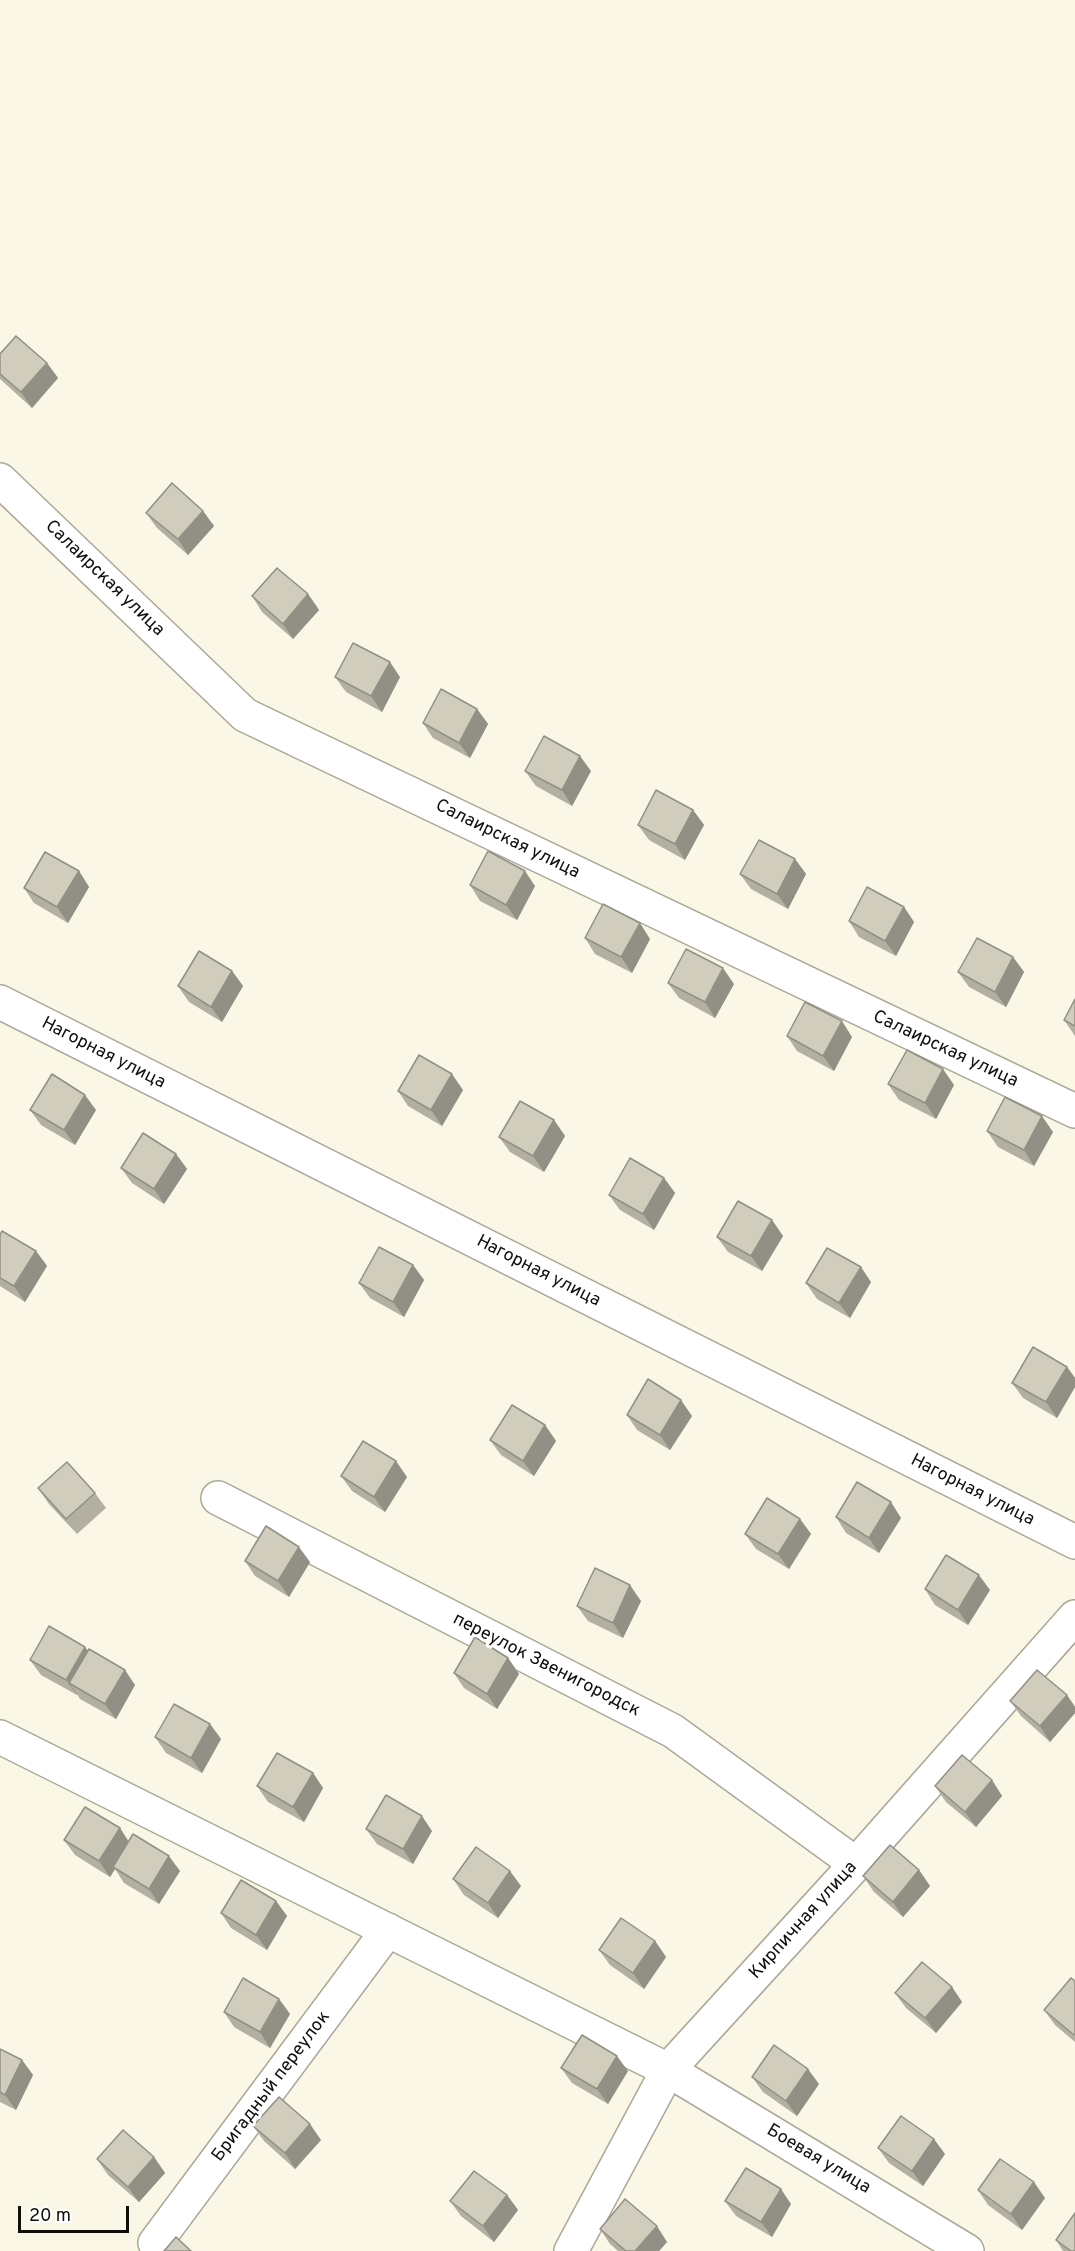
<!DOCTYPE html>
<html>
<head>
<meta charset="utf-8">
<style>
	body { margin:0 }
	#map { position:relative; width:1075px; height:2251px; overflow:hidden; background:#faf7e6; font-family:Overpass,sans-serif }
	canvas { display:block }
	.scale { position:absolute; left:18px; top:2206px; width:111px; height:27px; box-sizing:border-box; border:3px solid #100e09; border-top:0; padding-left:8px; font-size:18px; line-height:21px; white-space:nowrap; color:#100e09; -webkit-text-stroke:4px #fff; paint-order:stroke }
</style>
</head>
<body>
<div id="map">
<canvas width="1075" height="2251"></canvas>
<div class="scale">20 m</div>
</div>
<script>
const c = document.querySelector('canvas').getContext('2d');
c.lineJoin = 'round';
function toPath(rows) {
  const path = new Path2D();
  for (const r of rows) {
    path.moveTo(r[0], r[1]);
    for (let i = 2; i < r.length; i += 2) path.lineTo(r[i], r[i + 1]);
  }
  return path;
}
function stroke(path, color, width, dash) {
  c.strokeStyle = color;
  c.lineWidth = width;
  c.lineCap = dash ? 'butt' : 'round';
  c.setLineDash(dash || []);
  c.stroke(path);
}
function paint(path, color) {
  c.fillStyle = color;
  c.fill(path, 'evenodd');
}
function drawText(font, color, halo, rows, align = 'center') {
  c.font = font + ' Overpass,sans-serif';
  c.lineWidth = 6;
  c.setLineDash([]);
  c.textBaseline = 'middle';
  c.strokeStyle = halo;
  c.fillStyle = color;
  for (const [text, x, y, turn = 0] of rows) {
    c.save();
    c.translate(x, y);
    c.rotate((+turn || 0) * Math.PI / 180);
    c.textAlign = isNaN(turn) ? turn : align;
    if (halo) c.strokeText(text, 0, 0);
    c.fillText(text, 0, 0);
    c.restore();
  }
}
const minor = toPath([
	[0,480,245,715,1075,1111],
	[0,1002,1075,1542],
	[218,1498,673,1731,856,1864],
	[0,1737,668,2070,967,2251],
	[155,2243,388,1930],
	[571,2251,668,2070,856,1864,1075,1617]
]);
const wall = toPath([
	[0,354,47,363,58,378,32,408,0,379],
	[203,511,214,526,188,555,157,528,146,513],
	[308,594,319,610,293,639,262,612,252,596],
	[335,677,400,677,382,712,346,692],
	[477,709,488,724,470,758,433,738,423,723],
	[525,771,591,771,572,806,536,786],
	[693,810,704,825,685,860,649,840,638,825],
	[795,859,806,874,788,909,751,889,740,874],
	[79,871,89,887,68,923,34,903,24,888],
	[470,885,535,886,517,920,480,901],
	[904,907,914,922,896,956,859,937,849,921],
	[585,938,650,939,632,973,595,954],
	[1013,957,1024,972,1006,1007,969,987,958,972],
	[232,971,243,986,222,1022,189,1002,178,986],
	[668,983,734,984,715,1018,679,998],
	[1075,999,1075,1036,1064,1020],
	[787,1036,852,1037,834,1071,797,1051],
	[888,1084,954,1085,936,1119,899,1100],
	[463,1090,442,1126,408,1106,398,1091],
	[30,1110,96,1110,75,1145,41,1125],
	[554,1120,565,1136,544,1172,510,1152,499,1137],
	[987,1131,1053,1132,1034,1166,998,1147],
	[176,1154,187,1169,164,1204,132,1183,121,1168],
	[664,1178,675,1193,654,1230,620,1210,609,1195],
	[772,1220,783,1236,762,1271,728,1252,717,1237],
	[0,1235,36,1251,47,1266,25,1302,0,1286],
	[413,1265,424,1280,404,1317,370,1298,359,1283],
	[871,1282,850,1318,817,1299,806,1283],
	[1067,1367,1075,1378,1075,1387,1057,1418,1023,1398,1012,1383],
	[627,1415,692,1416,670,1450,637,1430],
	[545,1425,556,1441,534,1476,501,1455,490,1440],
	[341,1476,407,1477,385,1512,352,1491],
	[38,1488,95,1493,106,1508,77,1534,49,1504],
	[836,1517,901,1518,879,1553,846,1533],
	[800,1519,811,1534,789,1569,756,1549,745,1534],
	[245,1561,310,1562,289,1597,255,1576],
	[925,1589,990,1590,968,1625,935,1605],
	[641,1601,623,1638,588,1621,577,1606],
	[85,1647,88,1651,135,1685,116,1719,80,1699,77,1694,77,1695,41,1675,30,1660],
	[508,1658,519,1674,497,1709,464,1688,454,1673],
	[1067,1695,1075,1707,1075,1713,1050,1742,1021,1716,1010,1701],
	[210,1724,221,1739,202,1773,166,1753,155,1737],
	[313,1773,323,1788,304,1822,268,1802,257,1786],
	[992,1780,1002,1796,976,1827,946,1802,935,1786],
	[120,1828,129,1842,180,1871,159,1904,124,1883,115,1869,110,1877,75,1855,64,1840],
	[366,1829,432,1831,413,1864,377,1844],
	[919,1870,930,1886,903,1917,874,1892,863,1876],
	[453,1879,521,1886,498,1918,464,1895],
	[276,1901,287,1916,267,1950,231,1928,221,1913],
	[655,1941,666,1957,644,1989,610,1965,599,1950],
	[1075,1981,1075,2042,1055,2025,1044,2010],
	[952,1987,962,2002,936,2033,906,2008,895,1993],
	[279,1999,290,2014,270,2048,234,2027,224,2012],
	[0,2049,22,2060,33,2075,16,2110,0,2102],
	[561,2068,628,2071,608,2104,572,2083],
	[752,2077,819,2084,797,2116,763,2092],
	[253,2126,321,2140,295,2169,264,2141],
	[878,2148,945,2154,923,2186,889,2163],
	[154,2157,165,2173,139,2202,108,2175,97,2159],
	[978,2190,1045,2198,1022,2230,988,2205],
	[507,2195,518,2210,494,2242,461,2216,450,2201],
	[725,2201,791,2204,772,2237,736,2216],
	[600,2229,667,2242,659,2251,618,2251,610,2244],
	[1056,2240,1075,2251,1063,2251]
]);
const shadedWall = toPath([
	[47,363,58,378,32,408,21,392],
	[203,511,214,526,188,555,178,539],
	[308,594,319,610,293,639,283,624],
	[390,662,400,677,382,712,371,696],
	[477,709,488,724,470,758,459,743],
	[580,756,591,771,572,806,562,790],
	[693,810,704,825,685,860,675,844],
	[795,859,806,874,788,909,777,894],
	[79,871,89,887,68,923,57,907],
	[525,871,535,886,517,920,506,905],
	[904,907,914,922,896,956,885,941],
	[640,923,650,939,632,973,621,957],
	[1013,957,1024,972,1006,1007,995,992],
	[723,968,734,984,715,1018,705,1002],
	[232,971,243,986,222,1022,211,1007],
	[842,1021,852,1037,834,1071,823,1056],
	[943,1069,954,1085,936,1119,925,1103],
	[452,1074,463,1090,442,1126,431,1110],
	[85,1095,96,1110,75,1145,64,1130],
	[1042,1116,1053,1132,1034,1166,1024,1150],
	[554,1120,565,1136,544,1172,533,1156],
	[176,1154,187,1169,164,1204,154,1189],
	[664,1178,675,1193,654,1230,643,1214],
	[772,1220,783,1236,762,1271,751,1256],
	[36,1251,47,1266,25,1302,14,1286],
	[413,1265,424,1280,404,1317,393,1302],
	[861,1267,871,1282,850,1318,839,1303],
	[1067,1367,1075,1378,1075,1387,1057,1418,1046,1402],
	[681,1400,692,1416,670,1450,660,1435],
	[545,1425,556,1441,534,1476,523,1461],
	[396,1461,407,1477,385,1512,374,1497],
	[891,1502,901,1518,879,1553,869,1538],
	[800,1519,811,1534,789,1569,778,1554],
	[299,1547,310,1562,289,1597,278,1581],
	[979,1575,990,1590,968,1625,958,1610],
	[630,1585,641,1601,623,1638,613,1623],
	[85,1647,96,1662,69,1683,77,1694,77,1695,66,1680],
	[508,1658,519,1674,497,1709,487,1694],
	[125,1670,135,1685,116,1719,105,1704],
	[1067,1695,1075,1707,1075,1713,1050,1742,1040,1726],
	[210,1724,221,1739,202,1773,191,1758],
	[313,1773,323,1788,304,1822,293,1807],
	[992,1780,1002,1796,976,1827,965,1812],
	[422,1816,432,1831,413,1864,403,1849],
	[120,1828,130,1844,113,1867,115,1869,110,1877,99,1861],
	[169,1856,180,1871,159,1904,149,1889],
	[919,1870,930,1886,903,1917,893,1902],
	[510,1871,521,1886,498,1918,488,1903],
	[276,1901,287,1916,267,1950,256,1935],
	[655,1941,666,1957,644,1989,633,1973],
	[952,1987,962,2002,936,2033,925,2018],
	[279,1999,290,2014,270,2048,260,2032],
	[617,2056,628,2071,608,2104,597,2089],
	[22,2060,33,2075,16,2110,5,2095],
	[808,2069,819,2084,797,2116,786,2101],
	[310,2124,321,2140,295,2169,285,2153],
	[934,2139,945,2154,923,2186,912,2171],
	[154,2157,165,2173,139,2202,128,2187],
	[1034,2182,1045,2198,1022,2230,1011,2214],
	[781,2189,791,2204,772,2237,761,2222],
	[507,2195,518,2210,494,2242,483,2226],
	[657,2226,667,2242,659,2251,635,2251]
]);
const building = toPath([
	[16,336,47,363,21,392,0,374,0,354,16,336],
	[172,483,203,511,178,539,146,513,172,483],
	[277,568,308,594,283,624,252,596,277,568],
	[353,643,390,662,371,696,335,677,353,643],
	[441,689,477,709,459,743,423,723,441,689],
	[544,736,580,756,562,790,525,771,544,736],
	[656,790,693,810,675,844,638,825,656,790],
	[759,840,795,859,777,894,740,874,759,840],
	[488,851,525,871,506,905,470,885,488,851],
	[45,852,79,871,57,907,24,888,45,852],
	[867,887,904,907,885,941,849,921,867,887],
	[603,904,640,923,621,957,585,938,603,904],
	[977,938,1013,957,995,992,958,972,977,938],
	[686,949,723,968,705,1002,668,983,686,949],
	[199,951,232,971,211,1007,178,986,199,951],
	[1075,999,1075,1026,1064,1020,1075,999],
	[805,1002,842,1021,823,1056,787,1036,805,1002],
	[907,1050,943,1069,925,1103,888,1084,907,1050],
	[419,1055,452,1074,431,1110,398,1091,419,1055],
	[52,1074,85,1095,64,1130,30,1110,52,1074],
	[1005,1097,1042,1116,1024,1150,987,1131,1005,1097],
	[520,1101,554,1120,533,1156,499,1137,520,1101],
	[143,1133,176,1154,154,1189,121,1168,143,1133],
	[630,1158,664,1178,643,1214,609,1195,630,1158],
	[738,1201,772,1220,751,1256,717,1237,738,1201],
	[2,1231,36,1251,14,1286,0,1278,0,1235,2,1231],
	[379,1247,413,1265,393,1302,359,1283,379,1247],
	[827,1248,861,1267,839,1303,806,1283,827,1248],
	[1033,1347,1067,1367,1046,1402,1012,1383,1033,1347],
	[648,1379,681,1400,660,1435,627,1415,648,1379],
	[512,1405,545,1425,523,1461,490,1440,512,1405],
	[363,1441,396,1461,374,1497,341,1476,363,1441],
	[67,1462,95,1493,66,1519,38,1488,67,1462],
	[857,1482,891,1502,869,1538,836,1517,857,1482],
	[767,1498,800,1519,778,1554,745,1534,767,1498],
	[266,1526,299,1547,278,1581,245,1561,266,1526],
	[946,1555,979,1575,958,1610,925,1589,946,1555],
	[595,1568,630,1585,613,1623,577,1606,595,1568],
	[49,1626,85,1647,66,1680,30,1660,49,1626],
	[475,1637,508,1658,487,1694,454,1673,475,1637],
	[89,1649,125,1670,105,1704,69,1683,89,1649],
	[1037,1670,1067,1695,1040,1726,1010,1701,1037,1670],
	[174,1704,210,1724,191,1758,155,1737,174,1704],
	[277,1753,313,1773,293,1807,257,1786,277,1753],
	[962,1755,992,1780,965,1812,935,1786,962,1755],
	[386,1795,422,1816,403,1849,366,1829,386,1795],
	[85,1807,120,1828,99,1861,64,1840,85,1807],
	[133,1834,169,1856,149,1889,113,1867,133,1834],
	[890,1845,919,1870,893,1902,863,1876,890,1845],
	[476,1847,510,1871,488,1903,453,1879,476,1847],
	[241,1880,276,1901,256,1935,221,1913,241,1880],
	[621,1918,655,1941,633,1973,599,1950,621,1918],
	[922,1962,952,1987,925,2018,895,1993,922,1962],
	[243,1978,279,1999,260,2032,224,2012,243,1978],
	[1071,1978,1075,1981,1075,2034,1074,2035,1044,2010,1071,1978],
	[582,2035,617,2056,597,2089,561,2068,582,2035],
	[774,2045,808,2069,786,2101,752,2077,774,2045],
	[0,2049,22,2060,5,2095,0,2092,0,2049],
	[279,2097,310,2124,285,2153,253,2126,279,2097],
	[901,2116,934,2139,912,2171,878,2148,901,2116],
	[123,2130,154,2157,128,2187,97,2159,123,2130],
	[1000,2159,1034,2182,1011,2214,978,2190,1000,2159],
	[746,2168,781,2189,761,2222,725,2201,746,2168],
	[474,2171,507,2195,483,2226,450,2201,474,2171],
	[625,2199,657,2226,635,2251,626,2251,600,2229,625,2199],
	[1075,2213,1075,2251,1071,2251,1056,2240,1075,2213],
	[176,2237,191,2251,164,2251,176,2237]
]);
const streetNames = [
	["Салаирская улица",104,579,44],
	["Салаирская улица",507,840,26],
	["Салаирская улица",945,1050,25],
	["Нагорная улица",103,1054,27],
	["Нагорная улица",538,1272,27],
	["Нагорная улица",972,1491,27],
	["переулок Звенигородск",546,1666,27],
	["Кирпичная улица",804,1921,-48],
	["Бригадный переулок",272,2087,-53],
	["Боевая улица",818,2160,31]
];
stroke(minor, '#aca899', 36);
stroke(minor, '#fff', 33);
paint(wall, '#b3b0a2');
paint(shadedWall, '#929084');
paint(building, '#d0cdbc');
stroke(building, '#929084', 1.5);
drawText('18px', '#100e09', '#fff', streetNames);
</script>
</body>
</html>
